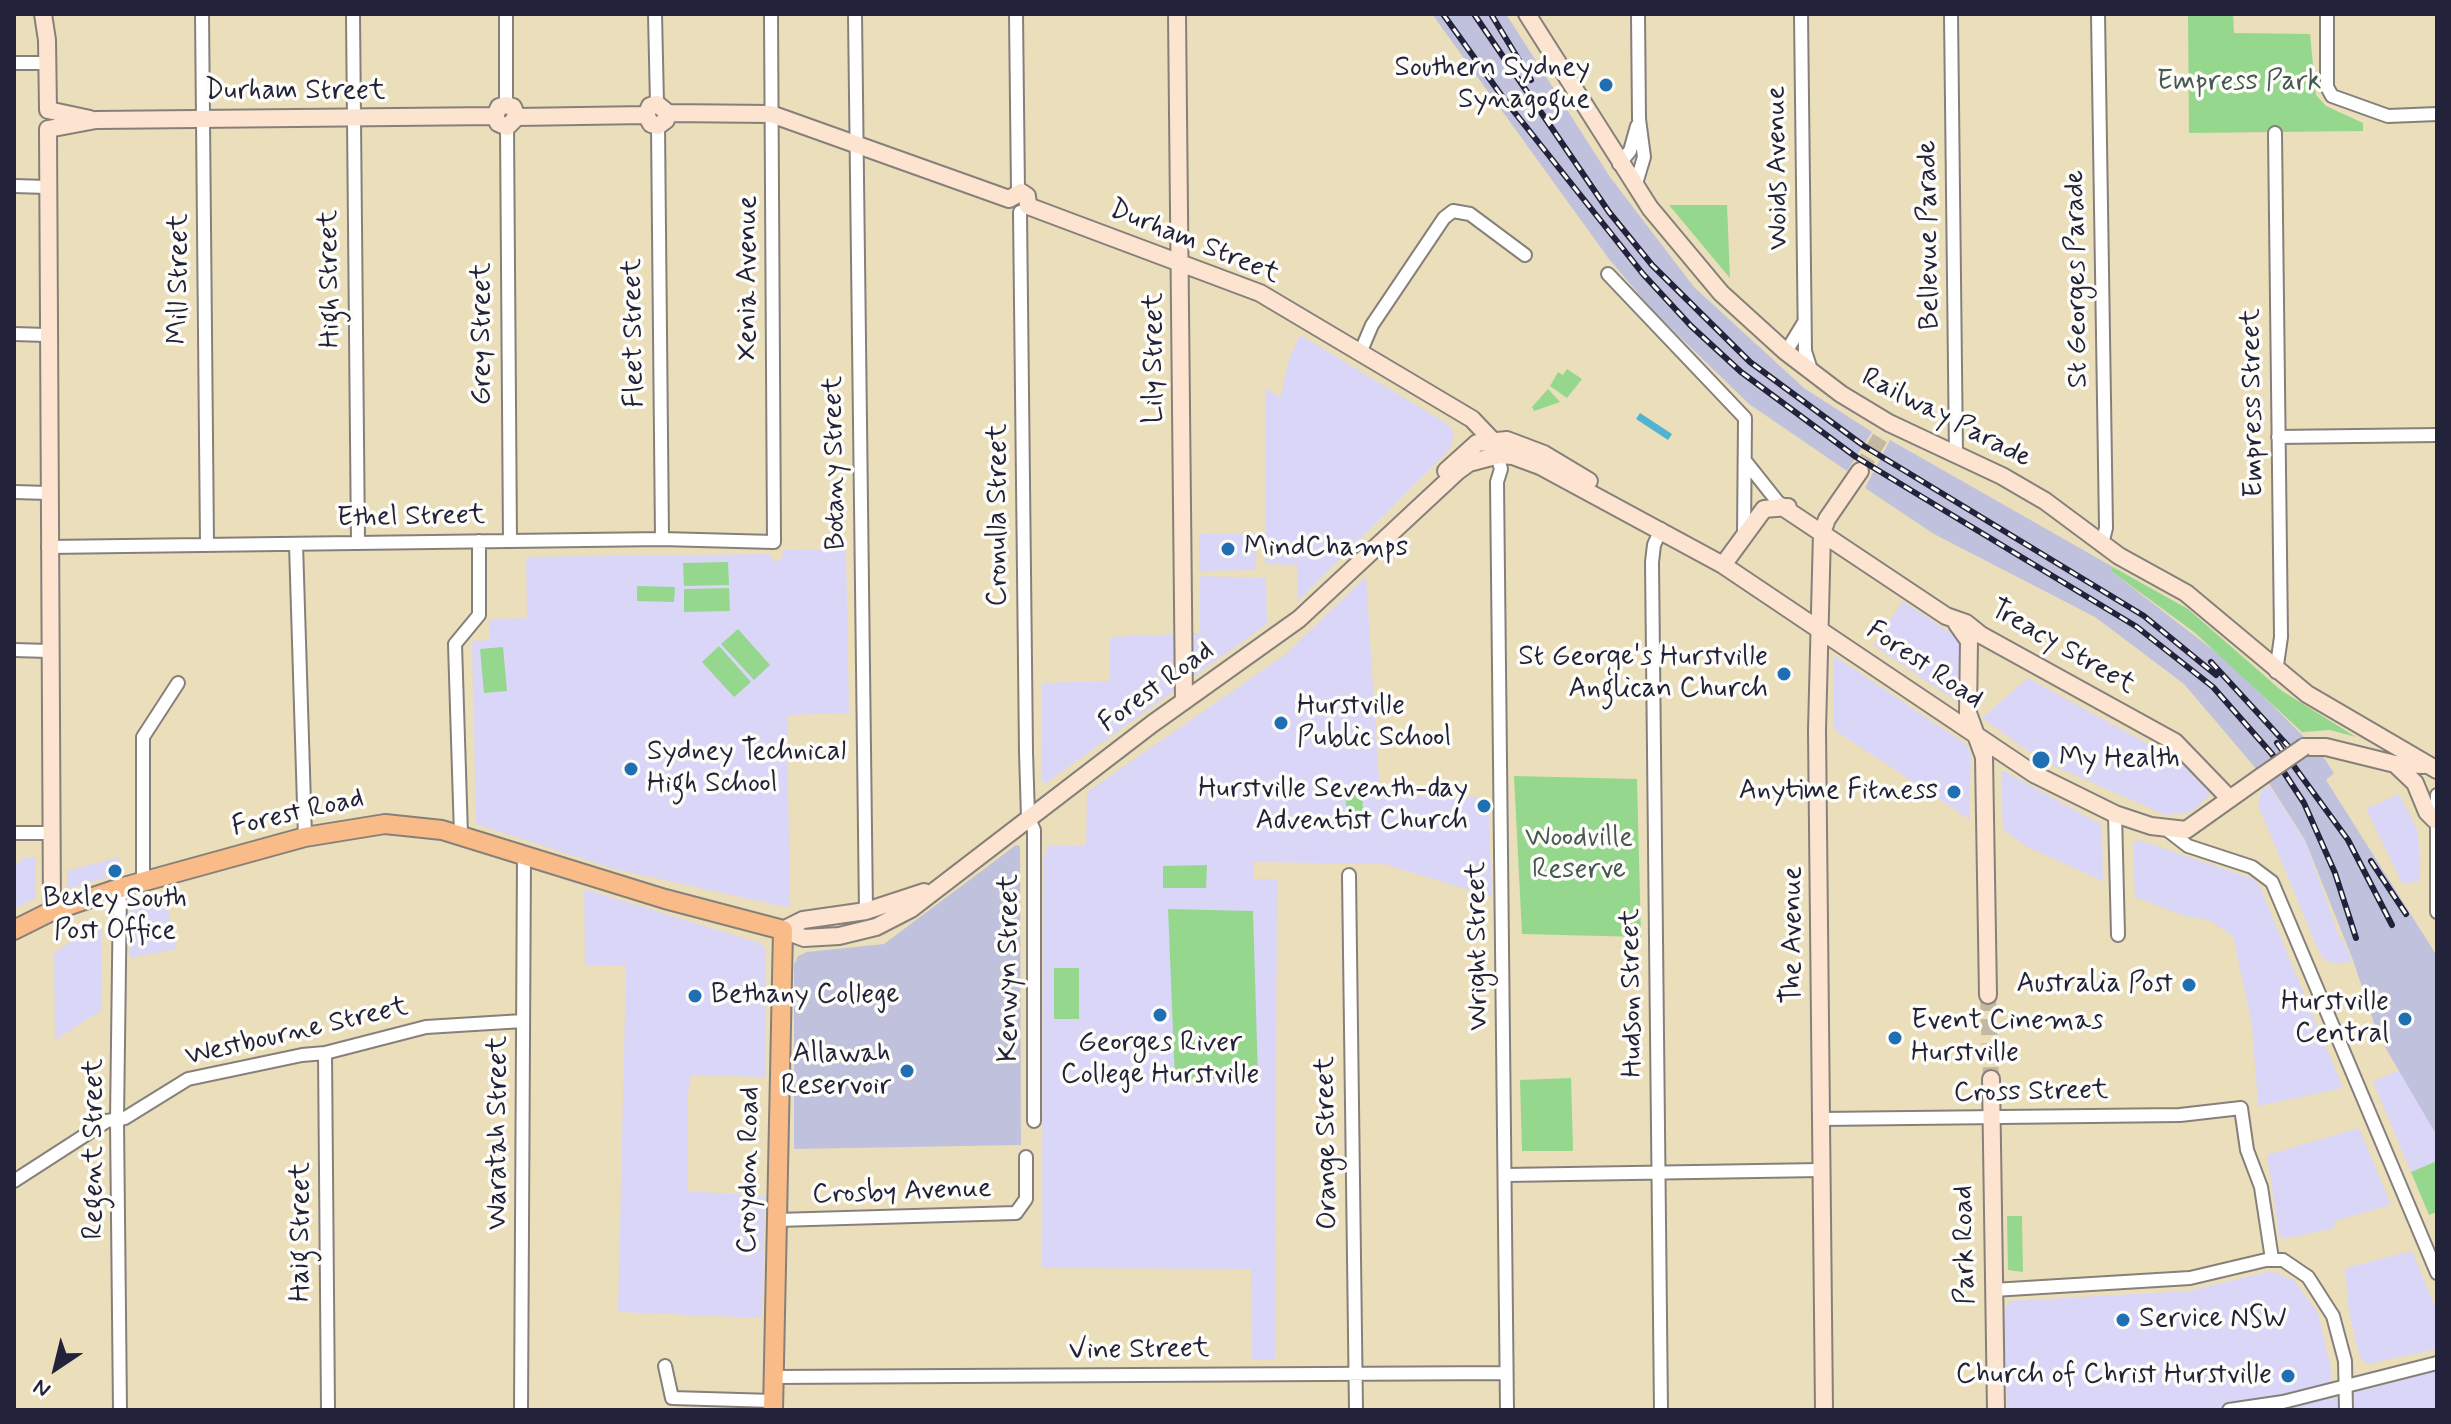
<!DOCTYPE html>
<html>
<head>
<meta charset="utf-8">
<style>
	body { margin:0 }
	#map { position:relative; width:2451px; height:1424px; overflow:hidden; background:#ebdebb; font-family:Mynerve,sans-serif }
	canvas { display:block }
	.frame { position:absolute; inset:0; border:16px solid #22223b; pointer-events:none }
	.north { position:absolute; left:16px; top:1328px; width:80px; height:80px; -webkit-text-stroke:6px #fdfcf7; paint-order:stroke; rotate:215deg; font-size:22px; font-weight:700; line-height:32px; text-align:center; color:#22223b }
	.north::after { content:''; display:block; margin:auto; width:28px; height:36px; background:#22223b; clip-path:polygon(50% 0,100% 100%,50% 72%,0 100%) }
</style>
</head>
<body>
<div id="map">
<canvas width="2451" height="1424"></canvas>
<div class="frame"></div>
<div class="north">N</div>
</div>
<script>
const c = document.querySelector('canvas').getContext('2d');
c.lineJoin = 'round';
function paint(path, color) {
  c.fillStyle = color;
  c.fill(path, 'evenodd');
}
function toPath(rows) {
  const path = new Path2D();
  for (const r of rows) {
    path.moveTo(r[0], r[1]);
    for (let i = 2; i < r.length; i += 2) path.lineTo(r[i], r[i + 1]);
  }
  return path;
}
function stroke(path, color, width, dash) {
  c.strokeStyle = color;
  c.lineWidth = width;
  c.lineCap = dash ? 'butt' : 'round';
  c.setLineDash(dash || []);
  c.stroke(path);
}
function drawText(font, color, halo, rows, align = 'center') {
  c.font = font + ' Mynerve,sans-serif';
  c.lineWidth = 7;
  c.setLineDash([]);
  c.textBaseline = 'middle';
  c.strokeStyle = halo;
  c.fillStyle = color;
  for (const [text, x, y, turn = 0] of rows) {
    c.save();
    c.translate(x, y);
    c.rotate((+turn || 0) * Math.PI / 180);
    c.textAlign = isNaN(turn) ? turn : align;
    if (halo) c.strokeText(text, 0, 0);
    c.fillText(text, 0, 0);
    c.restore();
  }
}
const built = toPath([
	[1300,335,1449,425,1454,433,1450,449,1297,602,1297,565,1265,564,1265,389,1281,397,1289,359],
	[1256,533,1256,570,1199,571,1199,534],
	[846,549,849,713,787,715,790,908,615,869,476,824,472,641,490,640,489,619,527,618,526,557,769,554,774,561,780,560,784,550],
	[1200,576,1266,578,1267,624,1046,783,1041,781,1042,683,1109,681,1110,637,1200,633],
	[1366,576,1380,796,1488,797,1492,897,1384,864,1254,862,1254,879,1277,879,1275,1360,1252,1360,1251,1269,1042,1268,1043,860,1048,845,1086,846,1087,792,1286,654],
	[1903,601,1961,640,1962,705,1873,645],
	[1833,655,1966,744,1971,754,1969,819,1833,729],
	[2028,678,2178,760,2211,789,2211,794,2191,812,2166,815,2041,760,1982,718],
	[2004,771,2102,825,2103,881,2027,847,2003,829,2001,773],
	[2269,785,2306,843,2340,939,2343,939,2352,961,2336,964,2324,960,2318,949,2258,805,2261,791],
	[2399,794,2418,831,2420,881,2403,884,2366,809],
	[2139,840,2253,879,2260,887,2343,1088,2258,1106,2252,1024,2233,936,2209,920,2185,916,2135,897,2133,844],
	[119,857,120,873,67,889,67,871],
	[21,858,36,858,36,898,14,909,14,864,20,863],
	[584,889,760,943,766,950,766,1077,691,1075,688,1093,688,1191,765,1196,762,1318,618,1312,626,966,585,965],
	[165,895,176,949,130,958,130,902],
	[96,924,101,929,102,1010,55,1040,54,953],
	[2400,1070,2437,1136,2437,1161,2411,1172,2373,1081],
	[2359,1128,2391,1205,2334,1221,2335,1228,2284,1239,2279,1235,2267,1155],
	[2412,1251,2437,1311,2437,1349,2367,1364,2359,1355,2349,1312,2345,1268],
	[2271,1271,2294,1280,2318,1313,2331,1369,2331,1399,2437,1370,2437,1410,2007,1410,2004,1313,2009,1301,2189,1291]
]);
const industrial = toPath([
	[1432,14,1506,14,1610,177,1694,287,1804,388,1872,432,1847,471,1749,404,1653,311,1609,259],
	[1890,440,2113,567,2111,571,2231,664,2322,755,2334,773,2326,780,2437,956,2437,1136,2378,1035,2353,960,2305,840,2270,785,2184,684,2095,617,1934,534,1865,488],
	[1016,845,1020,846,1021,1145,794,1149,794,965,798,956,807,952,884,944]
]);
const green = toPath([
	[2188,14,2233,14,2234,33,2310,34,2316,95,2326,106,2363,123,2363,131,2189,133],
	[1669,205,1727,205,1730,278,1729,277],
	[1567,369,1582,379,1567,398,1550,386,1558,372,1563,375],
	[1548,389,1560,402,1534,411,1532,407],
	[728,562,729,585,684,586,683,563],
	[2113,567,2188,609,2282,691,2356,737,2330,730,2302,732,2194,632,2111,571],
	[637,586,675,587,674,602,637,601],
	[729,588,730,611,684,612,684,589],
	[738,629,770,665,754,680,721,644],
	[719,646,751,682,734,697,702,662],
	[503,647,507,691,484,693,480,649],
	[1514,776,1637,779,1641,937,1522,934],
	[1345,786,1362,786,1363,815,1347,815],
	[1207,865,1206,888,1163,888,1163,866],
	[1168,909,1253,911,1258,1078,1175,1080],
	[1054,968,1079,968,1079,1019,1054,1019],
	[1571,1078,1573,1151,1522,1151,1520,1080],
	[2437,1161,2437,1212,2429,1215,2411,1172],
	[2007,1216,2022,1216,2023,1272,2008,1270]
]);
const water = toPath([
	[1640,413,1672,434,1668,440,1636,419]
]);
const secondaryTunnel = toPath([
	[1860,471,1880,438],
	[1988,995,1991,1079]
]);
const street = toPath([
	[202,14,207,544],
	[353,14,358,543],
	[506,14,506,105],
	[655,14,657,104],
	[855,14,866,911],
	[1016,14,1018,192],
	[1801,14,1805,351,1811,370],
	[1951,14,1956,455],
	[2098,14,2106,528,2102,544],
	[2327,14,2327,87,2332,96,2388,116,2437,114],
	[14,63,47,63],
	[658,126,662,539],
	[507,127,510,541],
	[2275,133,2281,637,2276,672],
	[1619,164,1630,151,1637,126],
	[14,186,47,187],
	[1635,187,1644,157,1639,119,1638,14],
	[1020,212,1026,752,1028,817,1034,830,1034,1121],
	[1608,274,1745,418,1744,534],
	[14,334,46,335],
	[1786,352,1803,324],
	[1360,353,1372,325,1444,218,1453,211,1470,214,1525,255],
	[2278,437,2437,435],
	[1497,455,1501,469,1497,482,1507,1410],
	[1746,462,1781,506],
	[14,492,48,493],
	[296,544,305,837],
	[48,547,662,539,774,542,771,14],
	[14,650,49,651],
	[2437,795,2437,912],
	[2115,814,2118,935],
	[2166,829,2188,846,2252,867,2272,882,2437,1273],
	[14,833,50,833],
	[461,835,455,644,479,615,479,541],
	[1349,875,1356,1410],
	[143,882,143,737,178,683],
	[325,1053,328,1410],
	[1821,1119,2180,1115,2241,1108,2247,1150,2261,1187,2272,1259],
	[1506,1175,1821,1170],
	[14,1181,107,1121,125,1118,188,1079,302,1055,325,1053,426,1027,523,1021],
	[777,1220,1016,1213,1026,1199,1026,1157],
	[1993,1290,2190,1278,2266,1260,2283,1260,2308,1277,2333,1316,2345,1361,2346,1410],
	[665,1366,672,1398,773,1401],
	[773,1377,1506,1373],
	[120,1410,117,1120,120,888],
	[521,1410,524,855],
	[1661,1410,1652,562,1654,545,1661,529],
	[2229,1410,2283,1402,2437,1363]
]);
const secondary = toPath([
	[43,14,47,40,48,110],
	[1177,14,1184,701],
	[1527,14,1650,208,1721,293,1786,352,1841,394,1889,423,2002,476,2045,501,2119,556,2186,593,2307,694,2437,770],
	[48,110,90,119],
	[668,113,771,114,1009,199],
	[646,115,651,124,658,126,666,120,668,113],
	[646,115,650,106,657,104,668,113],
	[495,116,499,107,506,105,513,107,517,117],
	[495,116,498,123,507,127,517,117],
	[517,117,646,115],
	[48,129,52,911],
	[48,129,96,120,495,116],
	[1009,199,1021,192,1027,196,1028,206],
	[1028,206,1260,293,1472,419,1492,440,1497,455],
	[1446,471,1477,443,1507,440,1544,454,1589,481],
	[1781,506,1946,616,1966,623,1981,635,2175,742,2230,799],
	[1723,565,1764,509,1788,507],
	[1957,624,1969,641,1968,713,1984,757,1988,995],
	[2304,747,2326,747,2395,764,2424,765],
	[2395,764,2415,783,2427,812,2435,820],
	[783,930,804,938,839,936,876,927,911,909,1152,724,1299,619,1458,471,1469,463,1499,455,1513,456,1540,466,1723,565,2034,774,2115,814,2151,826,2186,830,2262,776],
	[783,930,803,920,866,911,924,892],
	[1991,1079,1996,1410],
	[1824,1410,1817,730,1822,533,1827,519,1860,471]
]);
const primary = toPath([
	[14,930,52,911,120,888,305,837,385,824,442,830,665,899,783,930,773,1410]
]);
const rail = toPath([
	[1443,14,1504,99,1643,274,1691,326,1741,372,1856,457,2137,627,2213,687,2272,754,2304,803,2335,873,2356,938],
	[1474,14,1609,212,1652,265,1750,362,1864,446,2144,616,2216,675],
	[1491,14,1531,80],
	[2211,662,2289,747],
	[2277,743,2348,840,2392,925],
	[2371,861,2406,914]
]);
const secondaryBridge = toPath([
	[2262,776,2304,747]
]);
const markers = [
	[1606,85,8,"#1f6fb2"],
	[1228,549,8,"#1f6fb2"],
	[1784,674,8,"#1f6fb2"],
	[1281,723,8,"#1f6fb2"],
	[2041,760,10,"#1f6fb2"],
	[631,769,8,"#1f6fb2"],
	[1954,792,8,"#1f6fb2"],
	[1484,806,8,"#1f6fb2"],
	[115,871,8,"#1f6fb2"],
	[2189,985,8,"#1f6fb2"],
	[695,996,8,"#1f6fb2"],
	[1160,1015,8,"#1f6fb2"],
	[2405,1019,8,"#1f6fb2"],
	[1895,1038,8,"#1f6fb2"],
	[907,1071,8,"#1f6fb2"],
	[2123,1320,8,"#1f6fb2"],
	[2288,1376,8,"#1f6fb2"]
];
const poiNames = [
	["Southern Sydney",1590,69],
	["Synagogue",1590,101],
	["MindChamps",1244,549,"left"],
	["St George's Hurstville",1768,658],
	["Anglican Church",1768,690],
	["Hurstville",1297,707,"left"],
	["Public School",1297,739,"left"],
	["Sydney Technical",647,753,"left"],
	["High School",647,785,"left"],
	["My Health",2059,760,"left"],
	["Hurstville Seventh-day",1468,790],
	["Adventist Church",1468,822],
	["Anytime Fitness",1938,792],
	["Bexley South",115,900,"center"],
	["Post Office",115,932,"center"],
	["Australia Post",2173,985],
	["Bethany College",711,996,"left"],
	["Hurstville",2389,1003],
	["Central",2389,1035],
	["Event Cinemas",1911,1022,"left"],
	["Hurstville",1911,1054,"left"],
	["Georges River",1160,1044,"center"],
	["College Hurstville",1160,1076,"center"],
	["Allawah",891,1055],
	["Reservoir",891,1087],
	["Service NSW",2139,1320,"left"],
	["Church of Christ Hurstville",2272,1376]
];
const parkNames = [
	["Empress Park",2239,83],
	["Woodville",1579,839],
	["Reserve",1579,871]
];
const streetNames = [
	["Durham Street",295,92],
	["Woids Avenue",1779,168,-91],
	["Bellevue Parade",1930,235,-91],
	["Durham Street",1194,243,22],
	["Xenia Avenue",749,278,-90],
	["Mill Street",180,279,-90],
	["High Street",331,279,-91],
	["St Georges Parade",2078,279,-91],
	["Fleet Street",635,333,-91],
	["Grey Street",483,334,-90],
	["Lily Street",1155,358,-90],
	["Empress Street",2254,403,-91],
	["Railway Parade",1946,419,27],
	["Botany Street",836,463,-91],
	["Cronulla Street",999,515,-90],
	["Ethel Street",411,518,-1],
	["Treacy Street",2062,648,30],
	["Forest Road",1924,666,34],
	["Forest Road",1157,688,-36],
	["Forest Road",298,814,-13],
	["The Avenue",1794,935,-90],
	["Wright Street",1479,946,-91],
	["Kenwyn Street",1010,968,-90],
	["Hudson Street",1633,993,-91],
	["Westbourne Street",297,1033,-13],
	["Cross Street",2031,1093,-1],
	["Waratah Street",499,1133,-90],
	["Orange Street",1328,1143,-91],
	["Regent Street",95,1149,-90],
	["Croydon Road",750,1170,-89],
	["Crosby Avenue",902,1193,-2],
	["Haig Street",302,1232,-90],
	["Park Road",1966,1245,-91],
	["Vine Street",1139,1351,-1]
];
paint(built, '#dad6f7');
paint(industrial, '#c0c2dd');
paint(green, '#96d78e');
paint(water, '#52b3d0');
stroke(secondaryTunnel, '#c3b8a1', 16, [16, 8]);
stroke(street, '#86807b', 16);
stroke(secondary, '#86807b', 20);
stroke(primary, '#86807b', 22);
stroke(street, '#fff', 12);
stroke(secondary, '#fde4d0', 16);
stroke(primary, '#f9bc89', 18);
stroke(rail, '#22223b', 6);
stroke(rail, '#fdfcf7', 3, [9]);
stroke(secondaryBridge, '#86807b', 20, []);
stroke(secondaryBridge, '#fde4d0', 16);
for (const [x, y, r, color] of markers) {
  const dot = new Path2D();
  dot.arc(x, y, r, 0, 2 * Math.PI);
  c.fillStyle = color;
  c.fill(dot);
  stroke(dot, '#fdfcf7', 3);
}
drawText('28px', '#22223b', '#fdfcf7', poiNames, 'right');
drawText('28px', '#455854', '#fdfcf7', parkNames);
drawText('28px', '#22223b', '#fdfcf7', streetNames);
</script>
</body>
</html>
